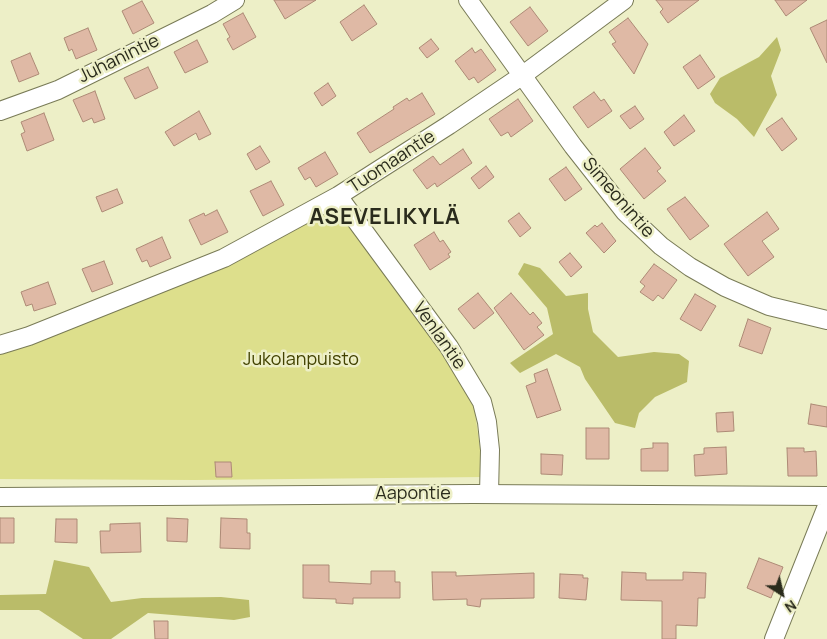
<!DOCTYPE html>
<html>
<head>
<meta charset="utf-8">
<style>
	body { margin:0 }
	#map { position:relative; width:827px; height:639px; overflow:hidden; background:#edefc7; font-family:Manrope,sans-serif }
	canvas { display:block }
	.north { position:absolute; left:757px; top:569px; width:50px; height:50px; -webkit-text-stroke:4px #edefc7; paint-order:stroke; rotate:145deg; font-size:14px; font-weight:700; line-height:20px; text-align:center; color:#2a2b1c }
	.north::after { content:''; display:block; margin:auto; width:18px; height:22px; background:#2a2b1c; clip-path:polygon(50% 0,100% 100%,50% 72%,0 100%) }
</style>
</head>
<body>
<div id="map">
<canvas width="827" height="639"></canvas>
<div class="north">N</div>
</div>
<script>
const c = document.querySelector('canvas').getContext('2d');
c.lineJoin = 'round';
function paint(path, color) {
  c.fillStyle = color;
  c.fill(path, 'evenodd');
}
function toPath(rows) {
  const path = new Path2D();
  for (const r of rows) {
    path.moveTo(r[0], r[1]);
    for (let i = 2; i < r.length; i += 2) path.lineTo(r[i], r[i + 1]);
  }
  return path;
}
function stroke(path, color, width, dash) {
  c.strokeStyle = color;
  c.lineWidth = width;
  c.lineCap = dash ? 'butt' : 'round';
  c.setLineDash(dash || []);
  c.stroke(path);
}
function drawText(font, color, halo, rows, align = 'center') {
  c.font = font + ' Manrope,sans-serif';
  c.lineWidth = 5;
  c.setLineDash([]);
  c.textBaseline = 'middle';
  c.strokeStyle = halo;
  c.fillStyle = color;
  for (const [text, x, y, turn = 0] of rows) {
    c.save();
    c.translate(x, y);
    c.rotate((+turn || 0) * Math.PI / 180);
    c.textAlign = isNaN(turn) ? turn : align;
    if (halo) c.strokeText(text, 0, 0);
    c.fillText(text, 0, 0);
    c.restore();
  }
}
const green = toPath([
	[334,205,441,348,474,405,484,477,195,480,0,479,0,350]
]);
const forest = toPath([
	[777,37,781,50,771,76,777,95,754,137,737,119,715,103,710,94,720,78,759,57],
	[524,263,540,268,566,296,588,293,588,309,593,332,618,357,654,352,679,354,689,361,687,382,655,397,639,413,635,428,615,423,585,379,580,367,556,354,520,373,510,363,553,334,547,308,518,274],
	[54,560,89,567,111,602,142,598,221,597,249,600,250,617,234,620,148,613,111,639,83,639,39,610,0,610,0,595,46,594]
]);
const building = toPath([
	[274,0,316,0,285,19,274,0],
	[656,0,699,0,668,23,660,12,663,9,656,0],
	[775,0,807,0,786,16,775,0],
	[142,1,154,23,133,34,122,11,142,1],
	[364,5,377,24,352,41,340,22,364,5],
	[530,7,548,31,528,46,510,22,530,7],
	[243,13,256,37,233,50,227,39,230,37,223,24,243,13],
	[628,18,648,44,634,74,612,44,616,42,609,32,628,18],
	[827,20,827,63,810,28,827,20],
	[88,28,97,50,76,59,72,49,69,51,64,38,88,28],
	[431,39,439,49,427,58,419,48,431,39],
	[197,40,208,62,185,73,174,52,197,40],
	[472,48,475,53,481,49,496,70,478,83,474,77,469,80,455,61,472,48],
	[30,53,39,74,19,82,11,61,30,53],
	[700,55,715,77,698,89,683,67,700,55],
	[148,67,158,88,135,99,124,78,148,67],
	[328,83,336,96,322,106,314,93,328,83],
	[95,91,105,119,94,123,92,118,83,122,73,100,95,91],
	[594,92,601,101,604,99,612,111,588,128,573,107,594,92],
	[422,93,435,114,370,153,357,133,394,109,393,107,407,98,409,101,422,93],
	[518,99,533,121,511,137,508,132,501,136,489,119,518,99],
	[635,106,644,119,630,129,620,116,635,106],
	[199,111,211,134,199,140,196,133,174,146,165,132,199,111],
	[44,113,54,140,27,151,21,134,25,132,21,122,44,113],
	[684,115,695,131,674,146,664,132,684,115],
	[782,118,797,139,782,151,766,129,782,118],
	[260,146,270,162,256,170,247,154,260,146],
	[645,148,661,168,657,171,666,181,644,199,620,169,645,148],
	[463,149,472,163,437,187,435,183,427,189,413,170,433,156,440,165,463,149],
	[325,152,338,174,316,187,310,177,305,180,298,168,325,152],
	[486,166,494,177,479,189,471,178,486,166],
	[566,167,582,189,565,201,549,179,566,167],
	[271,181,284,205,263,216,250,191,271,181],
	[117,189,123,203,102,212,96,197,117,189],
	[685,197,709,226,690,240,667,209,685,197],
	[217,210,228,232,201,245,189,220,204,213,205,216,217,210],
	[767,212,779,229,762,241,774,257,748,276,724,244,767,212],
	[519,213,531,228,520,237,508,221,519,213],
	[602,223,616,241,604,253,586,233,595,225,597,227,602,223],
	[434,232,440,242,443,240,451,252,448,254,450,257,430,270,414,245,434,232],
	[162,237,171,258,150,267,147,260,142,262,136,249,162,237],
	[570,253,582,267,571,277,559,262,570,253],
	[104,261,113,284,92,292,82,269,104,261],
	[654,264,677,280,663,299,658,295,653,301,640,292,645,286,640,282,654,264],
	[48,282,56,304,34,311,32,304,26,306,21,292,48,282],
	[478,293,494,313,474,329,458,309,478,293],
	[511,293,530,315,533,312,542,323,537,327,544,335,524,350,494,308,511,293],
	[695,294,716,306,701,331,680,319,695,294],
	[748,319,771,328,762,354,739,346,748,319],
	[547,369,561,410,537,418,526,386,536,382,534,374,547,369],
	[811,404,827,407,827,427,808,424,811,404],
	[733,412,734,431,717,432,716,413,733,412],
	[586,428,609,428,609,459,586,459,586,428],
	[653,443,668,443,668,471,641,471,641,449,653,448,653,443],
	[726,447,727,474,695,476,694,455,704,454,704,448,726,447],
	[787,448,804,448,804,452,816,451,817,476,788,476,787,448],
	[541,454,563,455,562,475,541,474,541,454],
	[215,462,231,462,232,477,216,477,215,462],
	[0,518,14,518,14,543,0,543,0,518],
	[167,518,188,519,187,542,167,541,167,518],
	[221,518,247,519,247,533,250,533,250,549,220,548,221,518],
	[56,519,77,519,77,543,55,542,56,519],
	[140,523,141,552,101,553,100,531,110,531,110,524,140,523],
	[759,558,783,567,771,598,747,588,759,558],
	[303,565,329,565,329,582,371,584,371,571,395,571,395,582,400,582,400,598,353,598,353,604,336,603,336,599,303,598,303,565],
	[432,572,456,572,456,576,534,573,534,598,481,599,480,607,467,605,467,599,433,600,432,572],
	[622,572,646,573,646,580,683,580,683,572,706,573,705,598,698,598,697,626,676,625,676,639,662,639,662,601,621,600,622,572],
	[560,574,583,575,583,578,588,578,586,600,559,598,560,574],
	[154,621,168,621,168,639,155,639,154,621]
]);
const street = toPath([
	[468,0,573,146,625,212,661,246,690,267,725,287,755,300,769,306,827,320],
	[0,111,58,90,212,14,235,0],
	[338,196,449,347,482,402,487,422,490,450,489,494],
	[0,345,29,336,224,258,338,196,449,125,523,75,624,0],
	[0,497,474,494,827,496],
	[774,639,827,506]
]);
const streetNames = [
	["Juhanintie",119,59,-26],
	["Tuomaantie",392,162,-33],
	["Simeonintie",618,198,49],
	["Venlantie",439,336,55],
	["Aapontie",413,494]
];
const parkNames = [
	["Jukolanpuisto",301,360]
];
const districtNames = [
	["ASEVELIKYLÄ",385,218]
];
paint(green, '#dddf8c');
paint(forest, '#babc69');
paint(building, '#dfb9a5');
stroke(building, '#ad8a76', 1);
stroke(street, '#797b57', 20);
stroke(street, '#fff', 18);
drawText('18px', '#2a2b1c', '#edefc7', streetNames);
drawText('18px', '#424200', '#edefc7', parkNames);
c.letterSpacing = '1px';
drawText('bold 22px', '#2a2b1c', '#edefc7', districtNames);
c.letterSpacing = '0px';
</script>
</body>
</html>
